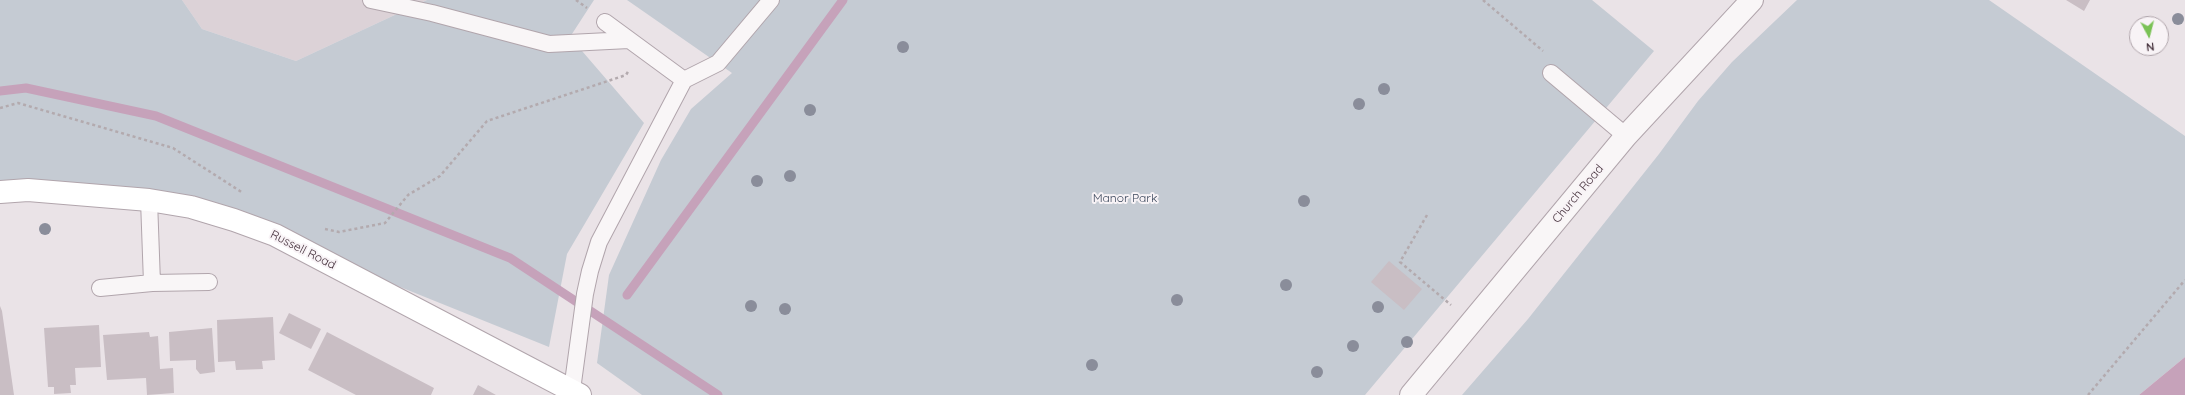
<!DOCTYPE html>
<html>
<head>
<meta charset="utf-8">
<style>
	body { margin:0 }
	#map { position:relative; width:2185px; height:395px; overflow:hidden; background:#eae3e7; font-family:Quicksand,sans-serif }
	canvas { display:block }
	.north { position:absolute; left:2129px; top:16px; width:40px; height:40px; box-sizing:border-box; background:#f8f3f6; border:1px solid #afa4aa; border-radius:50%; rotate:173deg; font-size:11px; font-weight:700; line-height:16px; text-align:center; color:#412d38 }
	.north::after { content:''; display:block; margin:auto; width:14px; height:18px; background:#7ac255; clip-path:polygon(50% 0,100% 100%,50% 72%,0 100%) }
</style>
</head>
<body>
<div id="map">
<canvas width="2185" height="395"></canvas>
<div class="north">N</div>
</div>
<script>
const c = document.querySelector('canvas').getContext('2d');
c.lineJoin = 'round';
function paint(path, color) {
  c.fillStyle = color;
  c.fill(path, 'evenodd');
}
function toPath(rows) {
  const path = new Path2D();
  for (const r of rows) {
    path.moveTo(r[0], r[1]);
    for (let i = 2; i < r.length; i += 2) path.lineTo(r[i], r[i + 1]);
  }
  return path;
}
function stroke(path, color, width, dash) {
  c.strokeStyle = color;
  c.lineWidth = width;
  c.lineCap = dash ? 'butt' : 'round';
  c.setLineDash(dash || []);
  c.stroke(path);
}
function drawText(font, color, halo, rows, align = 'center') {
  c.font = font + ' Quicksand,sans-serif';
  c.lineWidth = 4;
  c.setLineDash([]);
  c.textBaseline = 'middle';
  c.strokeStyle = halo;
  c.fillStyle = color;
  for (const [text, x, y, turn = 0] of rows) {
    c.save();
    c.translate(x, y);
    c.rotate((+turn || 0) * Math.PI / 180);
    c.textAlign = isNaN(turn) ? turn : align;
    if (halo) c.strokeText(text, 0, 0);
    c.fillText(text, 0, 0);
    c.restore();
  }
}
const built = toPath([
	[182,0,427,0,296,61,202,29]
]);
const green = toPath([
	[0,0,182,0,202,29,296,61,427,0,594,0,570,37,644,123,567,254,549,347,234,220,0,192],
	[627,0,1592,0,1654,51,1365,395,642,395,597,363,609,275,661,160,691,109,732,73],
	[1797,0,1989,0,2185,136,2185,357,2139,395,1462,395,1528,319,1659,154,1698,101,1732,62]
]);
const water = toPath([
	[2185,357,2185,395,2139,395]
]);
const stream = toPath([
	[0,91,26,88,156,116,510,258,718,395],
	[627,295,843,0]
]);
const building = toPath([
	[2066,0,2090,0,2084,11],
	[1389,261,1422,289,1404,310,1371,282],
	[0,306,2,311,14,395,0,395],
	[289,313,321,329,311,349,279,333],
	[273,317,275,360,262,361,263,369,236,370,235,361,218,362,217,320],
	[99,325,101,367,75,368,76,385,70,385,71,393,54,394,54,387,48,387,44,328],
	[212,328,215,372,200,374,196,369,196,360,170,361,169,332],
	[149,332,150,337,158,336,160,369,173,368,174,393,147,395,146,378,107,380,103,335],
	[327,332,434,388,431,395,356,395,308,370],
	[478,385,496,395,473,395]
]);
const path = toPath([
	[576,0,587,8],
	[1483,0,1543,51],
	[0,108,18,103,173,148,243,193],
	[1427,215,1400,262,1451,305],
	[325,229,339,232,385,223,408,195,440,176,487,121,626,75,629,70],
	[2088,395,2185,280]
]);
const service = toPath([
	[371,0,432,13,549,44,629,40],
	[605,22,684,80],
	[1551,73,1626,136],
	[149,200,152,283],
	[100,288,152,283,209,282],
	[572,390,585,294,590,271,599,242,684,80,718,63,771,0]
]);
const tertiary = toPath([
	[1411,395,1626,136,1752,0]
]);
const secondary = toPath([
	[0,192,28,190,149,200,191,207,234,220,275,235,580,395]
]);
const trees = [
	[2178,19],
	[903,47],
	[1384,89],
	[1359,104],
	[810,110],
	[790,176],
	[757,181],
	[1304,201],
	[45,229],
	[1286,285],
	[1177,300],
	[751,306],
	[1378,307],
	[785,309],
	[1407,342],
	[1353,346],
	[1092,365],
	[1317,372]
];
const streetNames = [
	["Church Road",1578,194,-50],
	["Russell Road",303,250,27]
];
const parkNames = [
	["Manor Park",1125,198]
];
paint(built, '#dcd2d7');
paint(green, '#c5cbd3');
paint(water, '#c6a2ba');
stroke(stream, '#c6a2ba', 9);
paint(building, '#c9bec4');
stroke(service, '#b1a5ac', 18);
stroke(tertiary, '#b1a5ac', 24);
stroke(secondary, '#b1a5ac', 24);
stroke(path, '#b3aaae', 2.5, [3, 3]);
stroke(service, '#f9f6f7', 16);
stroke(tertiary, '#f9f6f7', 22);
stroke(secondary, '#fff', 22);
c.fillStyle = '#8a8d9a';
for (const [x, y] of trees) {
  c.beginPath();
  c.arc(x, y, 6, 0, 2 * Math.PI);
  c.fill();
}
drawText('12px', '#412d38', '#f8f3f6', streetNames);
drawText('12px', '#3b475b', '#f8f3f6', parkNames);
</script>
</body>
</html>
